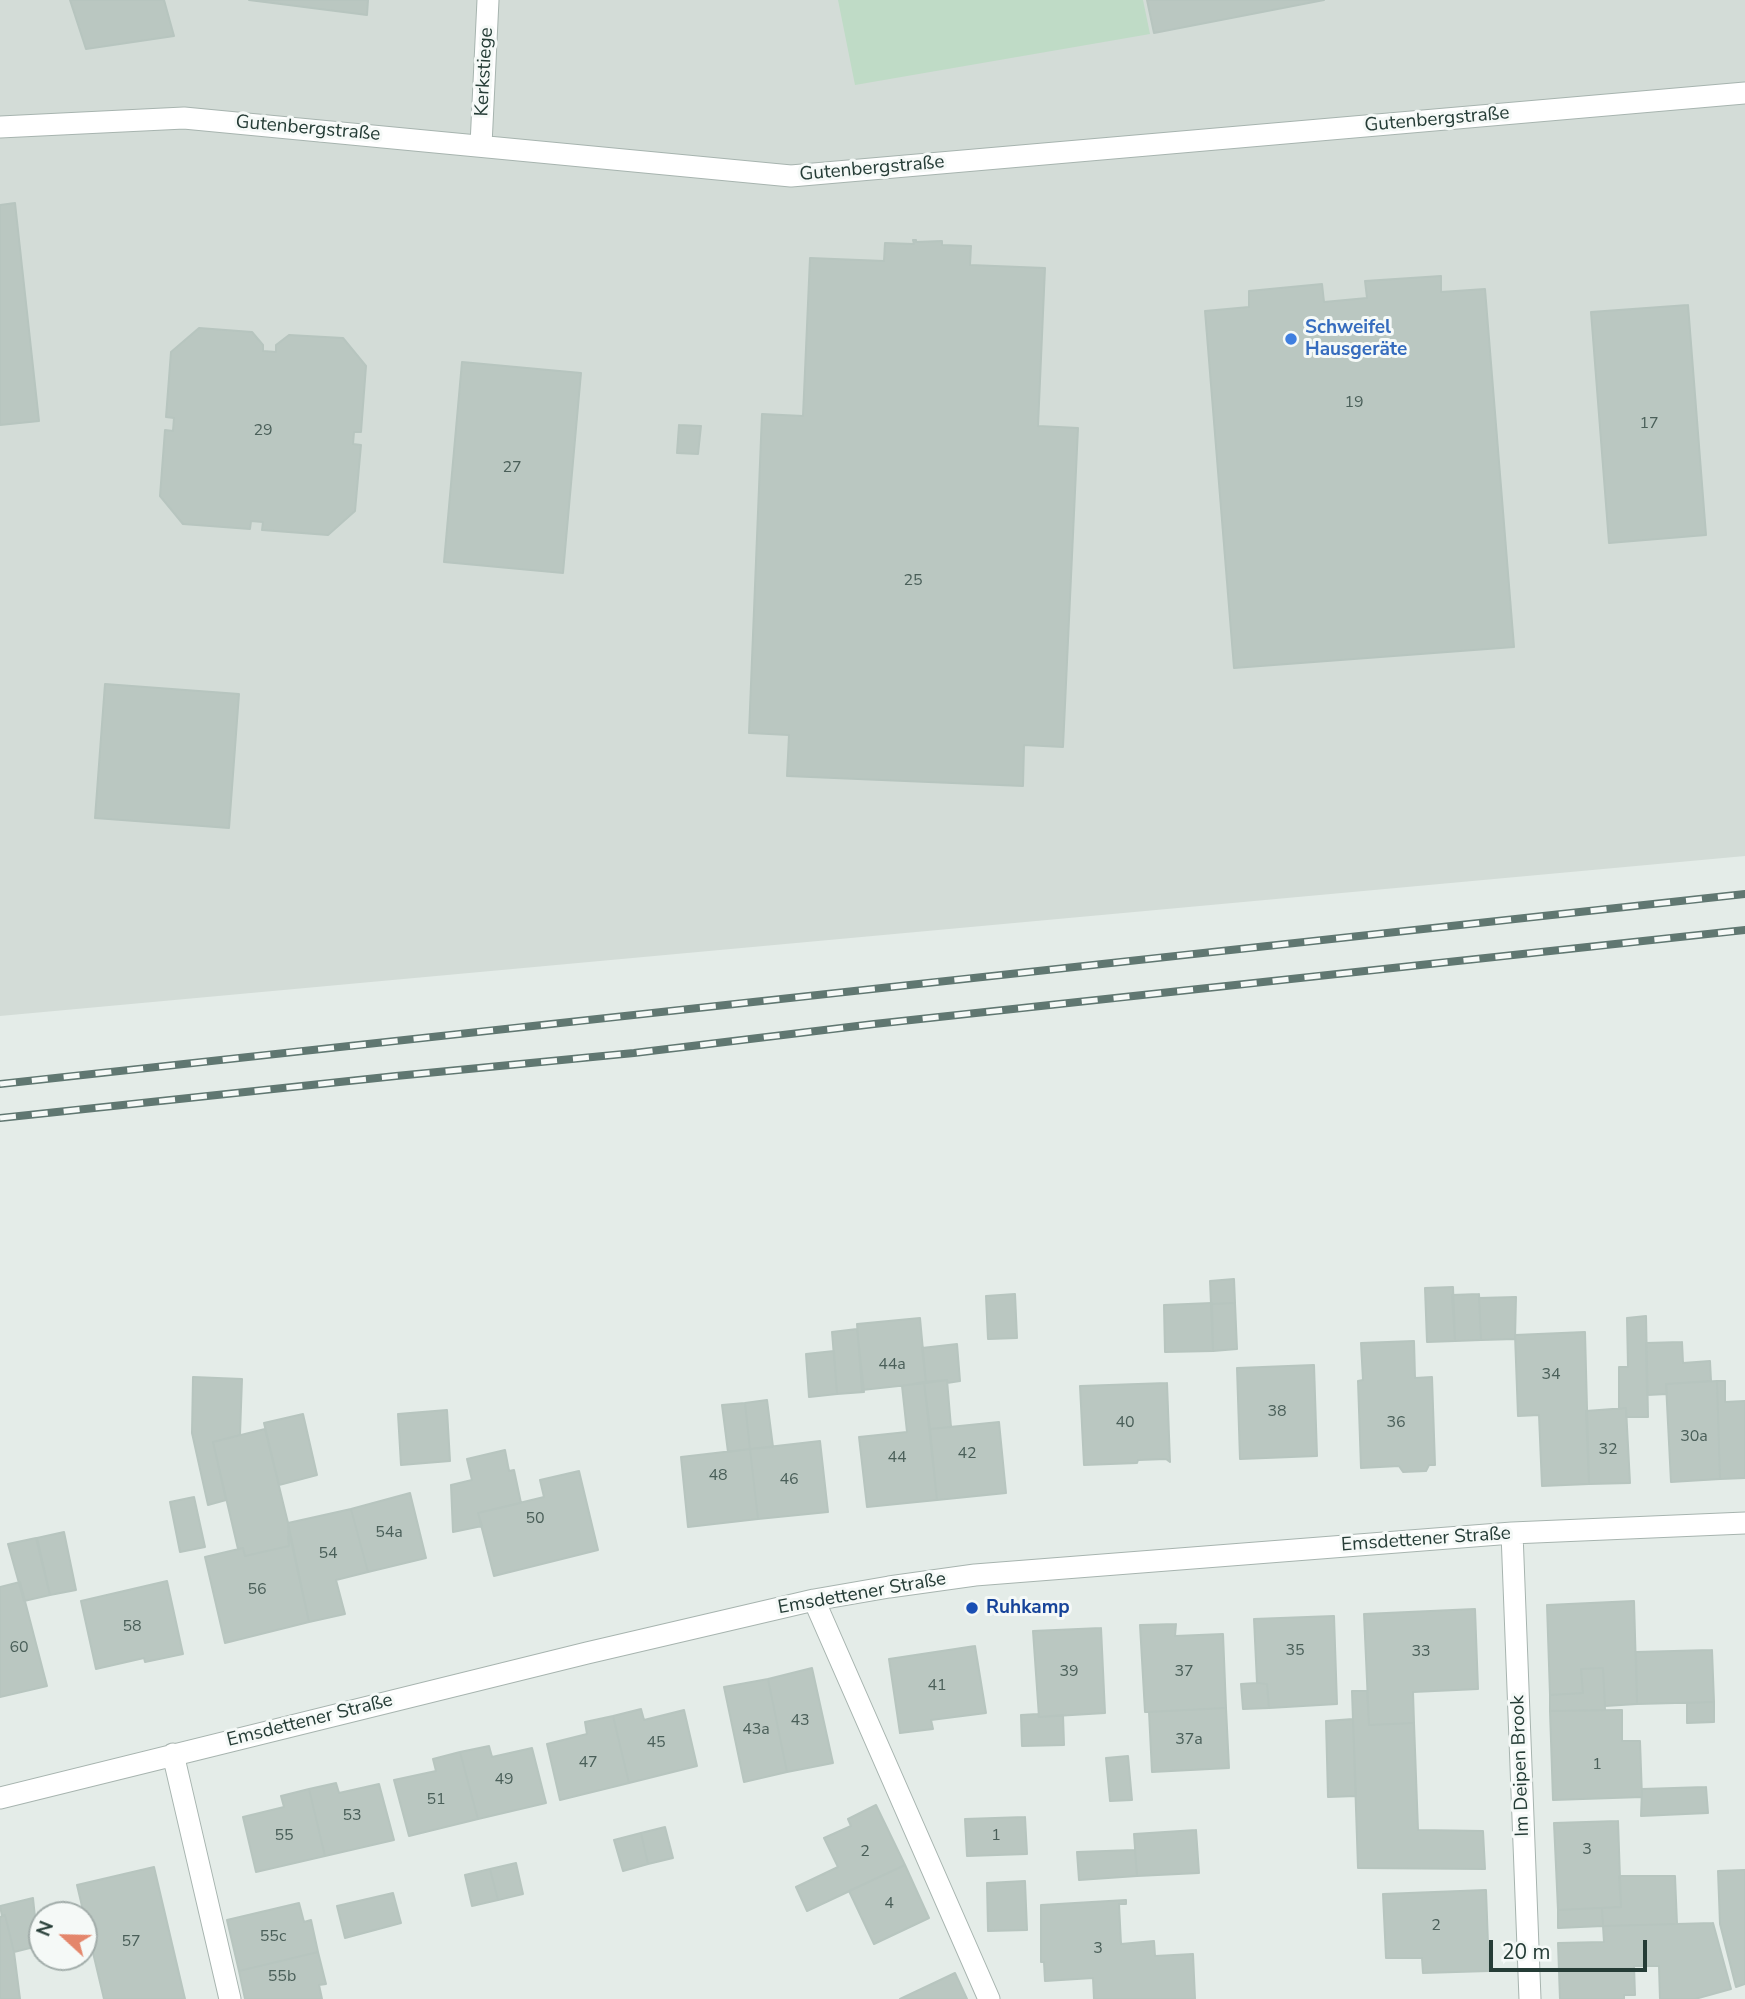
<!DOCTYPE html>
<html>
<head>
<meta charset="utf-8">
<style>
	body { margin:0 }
	#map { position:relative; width:1745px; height:1999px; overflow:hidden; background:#e4ece8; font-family:"Nunito Sans",sans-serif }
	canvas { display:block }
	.north { position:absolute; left:28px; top:1901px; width:70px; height:70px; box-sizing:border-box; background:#f5f9f7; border:2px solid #a2adaa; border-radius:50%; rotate:292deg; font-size:19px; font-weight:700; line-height:28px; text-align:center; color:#253c36 }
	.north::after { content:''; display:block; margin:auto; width:24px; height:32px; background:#e4866b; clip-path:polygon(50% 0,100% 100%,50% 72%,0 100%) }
	.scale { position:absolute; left:1489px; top:1940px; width:158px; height:32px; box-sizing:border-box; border:4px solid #253c36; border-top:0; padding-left:9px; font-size:21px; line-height:24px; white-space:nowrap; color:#253c36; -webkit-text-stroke:5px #f5f9f7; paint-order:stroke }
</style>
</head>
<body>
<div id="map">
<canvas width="1745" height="1999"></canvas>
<div class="north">N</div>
<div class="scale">20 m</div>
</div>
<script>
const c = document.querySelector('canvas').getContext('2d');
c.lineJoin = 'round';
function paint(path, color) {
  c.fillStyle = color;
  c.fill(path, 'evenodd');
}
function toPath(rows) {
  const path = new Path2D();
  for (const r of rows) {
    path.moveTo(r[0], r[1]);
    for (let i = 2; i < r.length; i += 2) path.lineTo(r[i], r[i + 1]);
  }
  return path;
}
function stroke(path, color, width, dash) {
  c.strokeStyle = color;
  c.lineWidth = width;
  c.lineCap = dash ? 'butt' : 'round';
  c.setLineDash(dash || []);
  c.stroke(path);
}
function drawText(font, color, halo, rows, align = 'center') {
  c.font = font + ' "Nunito Sans",sans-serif';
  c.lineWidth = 6;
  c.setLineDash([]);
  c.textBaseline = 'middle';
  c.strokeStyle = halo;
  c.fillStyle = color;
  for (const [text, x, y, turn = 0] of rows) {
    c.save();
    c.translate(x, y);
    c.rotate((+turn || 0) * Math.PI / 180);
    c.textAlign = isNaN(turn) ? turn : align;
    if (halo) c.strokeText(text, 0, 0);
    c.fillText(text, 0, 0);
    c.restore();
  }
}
const built = toPath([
	[0,0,1745,0,1745,856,0,1016]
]);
const green = toPath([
	[838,0,1143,0,1150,34,855,85]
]);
const building = toPath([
	[70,0,164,0,174,36,86,49,70,0],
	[249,0,368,0,367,15,249,0],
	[1147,0,1324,0,1154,33,1147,0],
	[15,203,39,421,0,425,0,205,15,203],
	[913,240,916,240,916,242,942,241,942,245,971,246,970,265,1045,268,1038,426,1078,428,1063,747,1024,745,1023,786,787,776,789,735,749,733,762,414,803,416,810,258,884,261,885,243,914,244,913,240],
	[1441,276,1441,292,1485,289,1514,647,1234,668,1205,311,1249,307,1249,291,1322,284,1324,302,1367,298,1365,281,1441,276],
	[1688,305,1706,535,1609,543,1591,312,1688,305],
	[199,328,252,332,263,345,263,351,276,352,276,345,289,335,343,338,366,366,361,432,354,432,353,444,361,445,355,511,328,535,262,530,263,522,251,521,250,529,183,524,160,496,165,430,173,431,174,418,166,417,171,352,199,328],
	[462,362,581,373,563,573,444,562,462,362],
	[679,425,701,426,698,454,677,453,679,425],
	[105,684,239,694,229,828,95,818,105,684],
	[1234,1279,1235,1303,1211,1304,1210,1281,1234,1279],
	[1453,1287,1455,1341,1427,1342,1425,1288,1453,1287],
	[1015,1294,1017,1338,988,1339,986,1296,1015,1294],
	[1479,1294,1481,1340,1455,1341,1452,1295,1479,1294],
	[1516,1297,1515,1339,1481,1340,1479,1298,1516,1297],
	[1212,1303,1213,1351,1165,1352,1164,1305,1212,1303],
	[1235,1303,1237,1349,1213,1351,1211,1304,1235,1303],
	[1646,1316,1648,1417,1626,1417,1626,1408,1619,1409,1619,1367,1628,1367,1627,1318,1646,1316],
	[920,1318,926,1383,862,1390,857,1324,920,1318],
	[857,1329,864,1392,837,1394,832,1332,857,1329],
	[1585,1332,1589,1484,1542,1486,1539,1415,1518,1416,1515,1335,1585,1332],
	[1414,1341,1415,1378,1432,1377,1435,1465,1429,1465,1426,1471,1403,1472,1399,1466,1361,1468,1358,1381,1363,1380,1361,1343,1414,1341],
	[1682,1342,1683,1363,1710,1361,1711,1381,1666,1384,1667,1394,1647,1395,1646,1343,1682,1342],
	[957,1344,960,1381,947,1383,947,1380,926,1383,922,1348,957,1344],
	[834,1351,837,1394,809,1397,806,1354,834,1351],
	[1314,1365,1317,1456,1240,1459,1237,1368,1314,1365],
	[193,1377,242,1379,240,1435,213,1442,226,1500,208,1505,192,1433,193,1377],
	[947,1380,951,1427,930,1429,924,1382,947,1380],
	[1717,1381,1725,1381,1725,1402,1745,1401,1745,1478,1720,1479,1717,1381],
	[1717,1381,1720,1479,1671,1482,1666,1384,1717,1381],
	[924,1382,937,1500,867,1507,859,1437,907,1432,902,1386,924,1382],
	[1167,1383,1170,1462,1166,1459,1138,1460,1137,1463,1084,1465,1080,1386,1167,1383],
	[767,1400,773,1447,750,1449,745,1403,767,1400],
	[745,1403,750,1449,728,1452,722,1405,745,1403],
	[1626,1408,1630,1483,1589,1484,1586,1411,1626,1408],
	[447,1410,450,1461,401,1465,398,1414,447,1410],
	[303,1414,317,1475,279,1485,264,1423,303,1414],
	[999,1422,1006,1493,937,1500,930,1429,999,1422],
	[265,1429,288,1523,289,1546,245,1556,243,1548,238,1549,213,1442,265,1429],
	[820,1441,828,1512,758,1519,750,1449,820,1441],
	[750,1449,758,1519,688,1527,681,1457,750,1449],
	[505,1450,509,1471,514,1470,521,1503,478,1513,482,1526,453,1532,451,1485,472,1480,467,1459,505,1450],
	[579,1471,598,1550,494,1576,478,1513,544,1497,540,1480,579,1471],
	[410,1493,426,1558,368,1572,351,1509,410,1493],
	[194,1497,205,1547,180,1552,170,1502,194,1497],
	[351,1509,368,1572,336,1580,345,1614,309,1622,288,1523,351,1509],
	[64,1532,76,1590,50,1595,37,1538,64,1532],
	[290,1536,309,1622,225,1643,205,1557,243,1548,245,1556,289,1546,288,1537,290,1536],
	[36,1538,50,1595,24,1601,8,1544,36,1538],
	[167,1581,183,1654,145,1662,144,1658,96,1669,81,1601,167,1581],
	[20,1582,47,1686,0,1697,0,1587,20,1582],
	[1634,1601,1637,1704,1605,1706,1603,1668,1581,1669,1583,1693,1550,1695,1547,1605,1634,1601],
	[1475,1609,1478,1689,1413,1692,1414,1723,1369,1725,1364,1614,1475,1609],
	[1334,1616,1337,1704,1269,1708,1267,1684,1257,1683,1254,1619,1334,1616],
	[1176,1624,1175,1636,1223,1634,1226,1708,1145,1712,1140,1625,1176,1624],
	[1101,1628,1105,1713,1039,1717,1033,1631,1101,1628],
	[975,1646,986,1713,931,1720,933,1729,900,1733,889,1659,975,1646],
	[1712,1650,1714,1702,1637,1704,1636,1652,1712,1650],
	[812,1668,833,1763,787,1772,768,1679,812,1668],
	[1603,1668,1605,1710,1550,1711,1550,1695,1583,1693,1581,1669,1603,1668],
	[768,1679,787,1772,744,1782,724,1687,768,1679],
	[1257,1683,1267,1684,1269,1708,1243,1709,1241,1684,1257,1683],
	[1352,1691,1367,1691,1369,1725,1414,1723,1418,1830,1483,1831,1485,1869,1358,1868,1352,1691],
	[1714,1702,1714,1722,1687,1723,1687,1703,1714,1702],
	[1226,1708,1229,1768,1152,1772,1149,1712,1226,1708],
	[641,1709,644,1720,684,1710,697,1766,629,1783,613,1716,641,1709],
	[1622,1710,1622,1741,1640,1741,1642,1797,1553,1800,1550,1711,1622,1710],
	[1038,1714,1039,1717,1063,1715,1064,1745,1022,1746,1021,1715,1038,1714],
	[613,1716,629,1783,560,1800,547,1744,587,1734,585,1722,613,1716],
	[1353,1719,1356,1796,1328,1797,1326,1721,1353,1719],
	[489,1746,492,1757,532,1748,546,1803,478,1819,460,1752,489,1746],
	[460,1752,478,1819,409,1836,394,1780,436,1771,433,1759,460,1752],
	[1128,1756,1132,1800,1110,1801,1106,1758,1128,1756],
	[336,1783,339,1793,379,1784,394,1840,325,1856,309,1789,336,1783],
	[1706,1787,1708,1813,1641,1816,1642,1789,1706,1787],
	[309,1789,325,1856,256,1872,243,1817,284,1807,281,1796,309,1789],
	[876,1805,905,1865,807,1911,796,1887,838,1867,824,1838,851,1826,848,1819,876,1805],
	[1025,1817,1027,1854,967,1856,965,1819,1025,1817],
	[1618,1821,1621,1907,1558,1910,1554,1823,1618,1821],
	[665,1827,673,1858,648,1864,641,1833,665,1827],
	[1196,1830,1199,1873,1137,1876,1134,1834,1196,1830],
	[641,1833,648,1864,623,1871,614,1840,641,1833],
	[1135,1850,1137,1876,1079,1880,1077,1852,1135,1850],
	[516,1863,523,1894,498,1900,490,1869,516,1863],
	[905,1865,929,1918,874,1944,849,1891,905,1865],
	[154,1867,185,1999,104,1999,77,1885,154,1867],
	[490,1869,498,1900,472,1906,465,1875,490,1869],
	[1745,1870,1745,1984,1736,1987,1720,1924,1718,1871,1745,1870],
	[1619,1876,1675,1876,1677,1924,1603,1926,1602,1908,1621,1907,1619,1876],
	[1025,1881,1027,1930,988,1931,987,1883,1025,1881],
	[1486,1890,1489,1971,1423,1973,1422,1958,1386,1958,1383,1894,1486,1890],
	[393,1893,401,1923,345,1938,337,1906,393,1893],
	[33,1898,38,1946,14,1952,5,1915,2,1916,0,1906,33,1898],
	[1126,1900,1126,1904,1119,1904,1121,1944,1154,1941,1155,1956,1193,1954,1195,1999,1094,1999,1093,1978,1045,1981,1044,1962,1041,1962,1041,1905,1126,1900],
	[299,1903,304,1922,311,1920,318,1952,239,1971,227,1920,299,1903],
	[1602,1908,1603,1926,1558,1928,1558,1910,1602,1908],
	[5,1915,14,1952,20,1999,0,1999,0,1917,5,1915],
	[1713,1923,1731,1989,1695,1999,1660,1999,1659,1966,1634,1966,1635,1995,1624,1995,1624,1999,1560,1999,1558,1943,1604,1942,1603,1926,1713,1923],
	[318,1952,326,1984,319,1985,322,1999,245,1999,239,1971,318,1952],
	[955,1973,967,1999,900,1999,955,1973]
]);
const minor = toPath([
	[0,127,184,118,791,176,1745,93],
	[481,145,488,0],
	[1512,1533,1530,1999],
	[814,1600,989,1999],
	[173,1754,230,1999],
	[0,1798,587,1653,814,1600,889,1587,975,1575,1512,1533,1745,1523]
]);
const rail = toPath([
	[0,1084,1745,894],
	[0,1118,396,1076,634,1053,874,1024,1745,930]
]);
const markers = [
	[1291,339,7,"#3f7fe0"],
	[972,1608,7,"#1a4fb4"]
];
const numberNames = [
	["19",1354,403],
	["17",1649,424],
	["29",263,431],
	["27",512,468],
	["25",913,581],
	["44a",892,1365],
	["34",1551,1375],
	["38",1277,1412],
	["40",1125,1423],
	["36",1396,1423],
	["30a",1694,1437],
	["32",1608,1450],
	["42",967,1454],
	["44",897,1458],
	["48",718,1476],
	["46",789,1480],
	["50",535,1519],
	["54a",389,1533],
	["54",328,1554],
	["56",257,1590],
	["58",132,1627],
	["60",19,1648],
	["35",1295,1651],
	["33",1421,1652],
	["39",1069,1672],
	["37",1184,1672],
	["41",937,1686],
	["43",800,1721],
	["43a",756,1730],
	["37a",1189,1740],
	["45",656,1743],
	["47",588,1763],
	["1",1597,1765],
	["49",504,1780],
	["51",436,1800],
	["53",352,1816],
	["55",284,1836],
	["1",996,1836],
	["3",1587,1850],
	["2",865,1852],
	["4",889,1904],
	["2",1436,1926],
	["55c",273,1937],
	["57",131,1942],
	["3",1098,1949],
	["55b",282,1977]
];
const streetNames = [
	["Kerkstiege",485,72,-87],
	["Gutenbergstraße",1437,120,-5],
	["Gutenbergstraße",308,129,5],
	["Gutenbergstraße",872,169,-5],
	["Emsdettener Straße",1426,1540,-4],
	["Emsdettener Straße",862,1594,-10],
	["Emsdettener Straße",310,1721,-14],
	["Im Deipen Brook",1521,1766,-92]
];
const shopNames = [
	["Schweifel",1305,328],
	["Hausgeräte",1305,350]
];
const transitNames = [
	["Ruhkamp",986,1608]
];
paint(built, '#d3dcd7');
paint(green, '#bfdbc6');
paint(building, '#bac7c1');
stroke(building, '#b7c5bf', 2);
stroke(minor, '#a7b4af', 23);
stroke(minor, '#fff', 21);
stroke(rail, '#607771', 8);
stroke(rail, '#f5f9f7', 5, [16]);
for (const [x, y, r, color] of markers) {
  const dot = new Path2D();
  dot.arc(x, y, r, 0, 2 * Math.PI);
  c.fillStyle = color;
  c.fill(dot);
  stroke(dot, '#f5f9f7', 2.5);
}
drawText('16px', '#4a5f59', null, numberNames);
drawText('19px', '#253c36', '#f5f9f7', streetNames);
drawText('bold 19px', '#366cbe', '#f5f9f7', shopNames, 'left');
drawText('bold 19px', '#164399', '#f5f9f7', transitNames, 'left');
</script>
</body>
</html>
